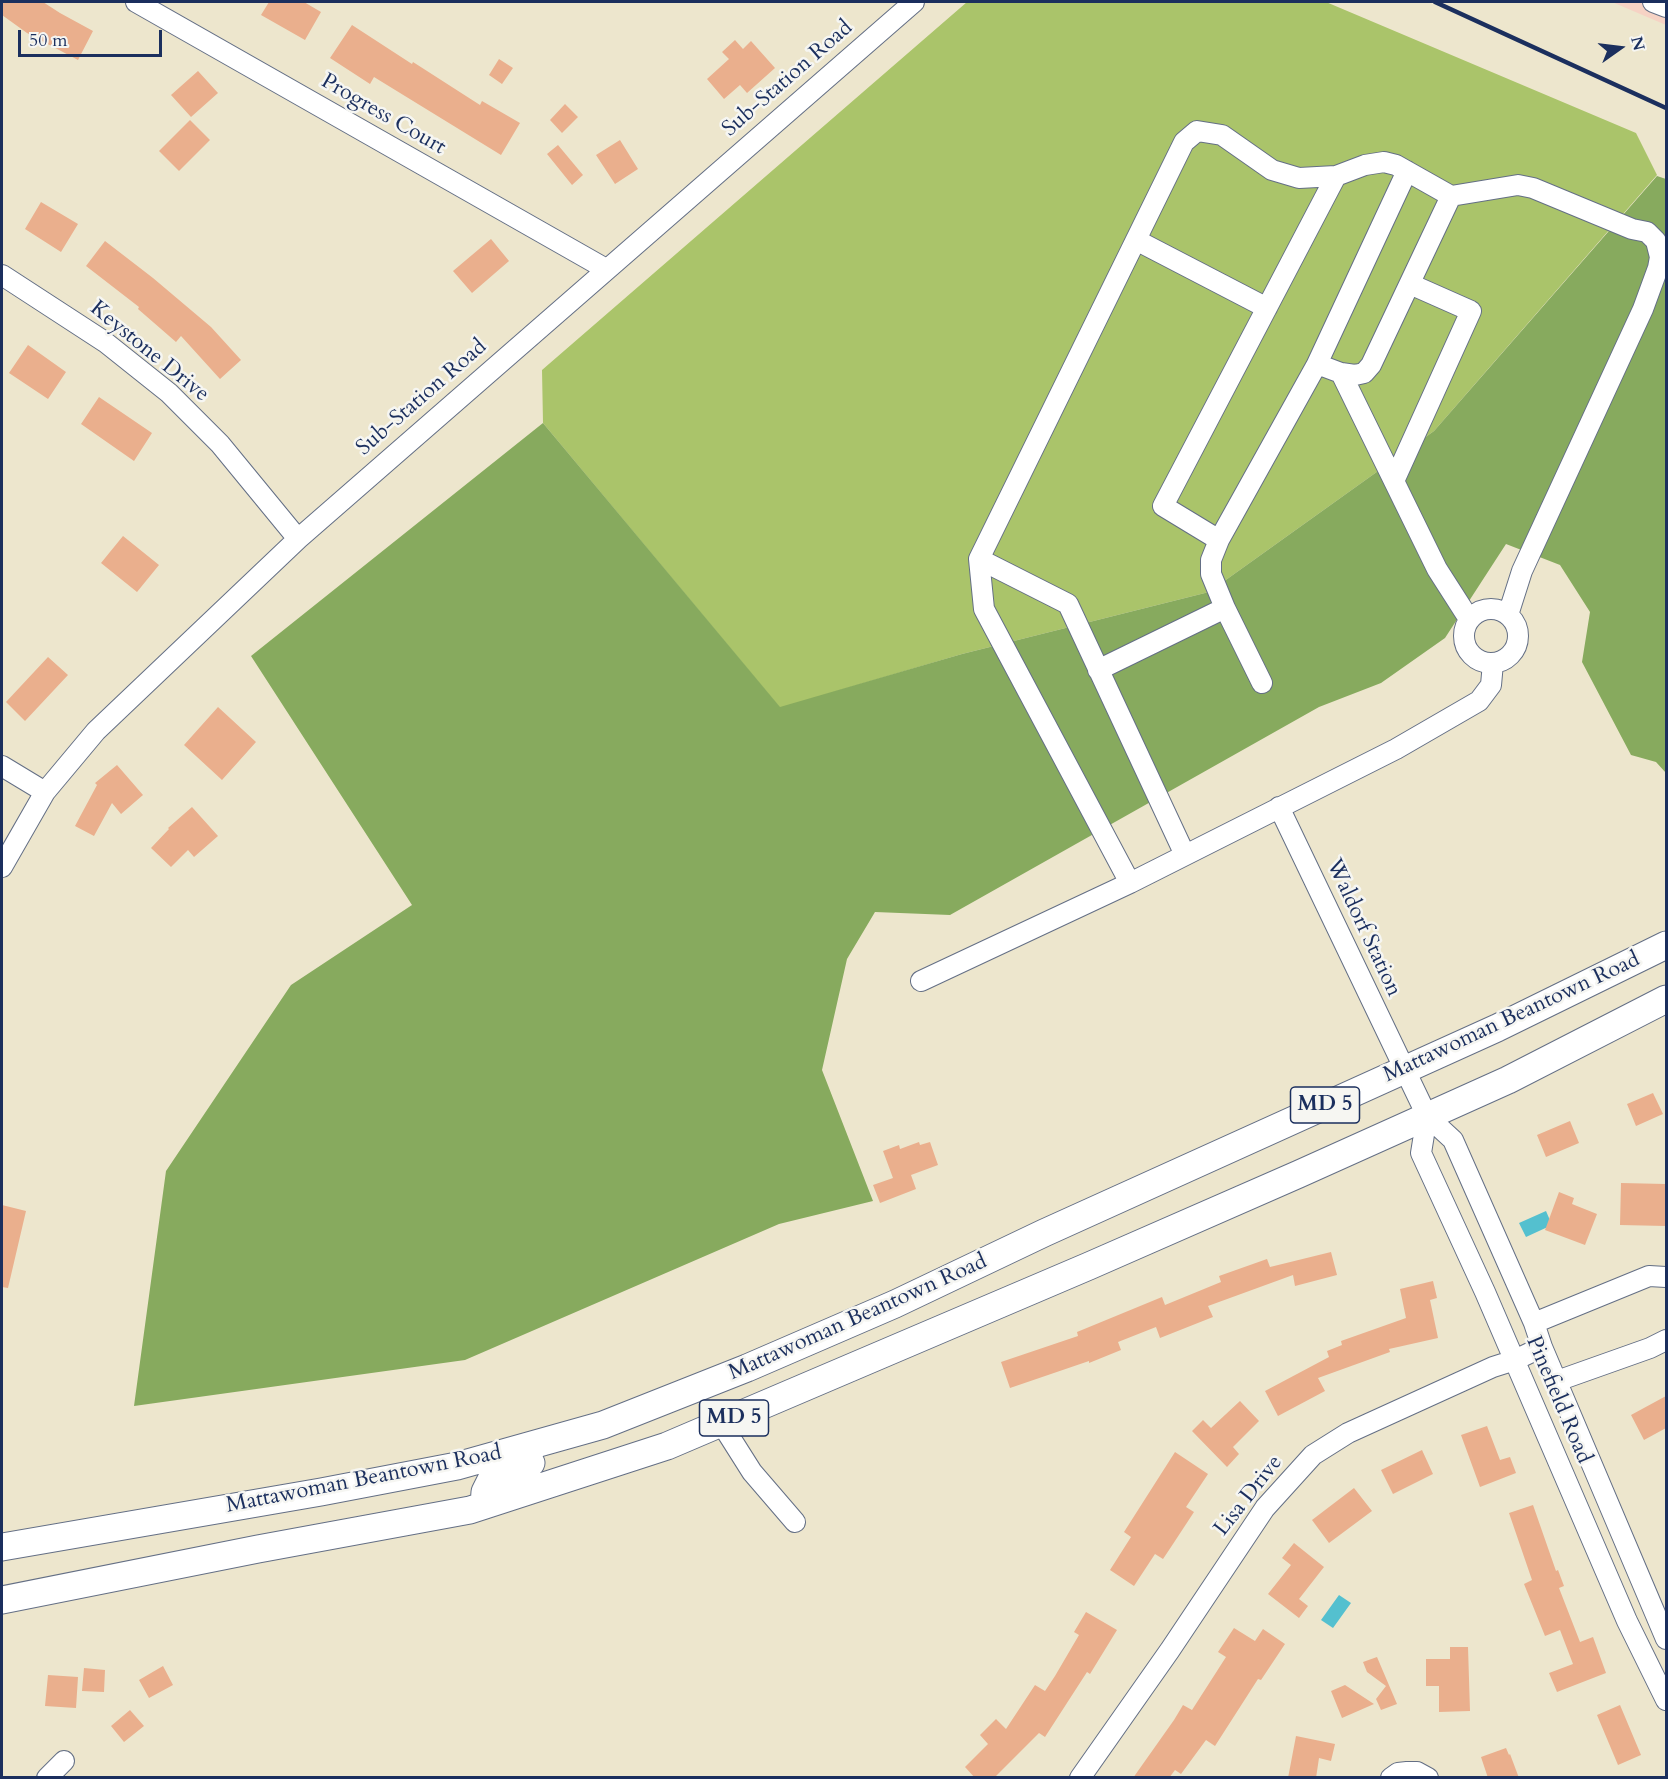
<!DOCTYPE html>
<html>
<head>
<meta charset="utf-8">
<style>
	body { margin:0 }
	#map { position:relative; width:1668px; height:1779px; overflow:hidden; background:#ede6cd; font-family:Cardo,serif }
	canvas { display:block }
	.frame { position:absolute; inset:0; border:3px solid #1b2f5e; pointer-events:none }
	.north { position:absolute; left:1590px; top:18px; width:60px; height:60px; -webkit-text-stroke:4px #f6f6f2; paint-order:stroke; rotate:76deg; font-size:16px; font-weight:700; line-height:24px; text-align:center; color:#1b2f5e }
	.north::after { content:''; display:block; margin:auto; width:21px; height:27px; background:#1b2f5e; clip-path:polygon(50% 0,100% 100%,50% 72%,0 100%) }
	.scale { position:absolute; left:18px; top:30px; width:144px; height:27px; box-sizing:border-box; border:3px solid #1b2f5e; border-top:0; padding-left:8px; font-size:18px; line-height:21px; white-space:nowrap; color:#1b2f5e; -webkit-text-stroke:4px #f6f6f2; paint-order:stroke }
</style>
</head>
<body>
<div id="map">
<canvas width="1668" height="1779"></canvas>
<div class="frame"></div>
<div class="north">N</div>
<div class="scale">50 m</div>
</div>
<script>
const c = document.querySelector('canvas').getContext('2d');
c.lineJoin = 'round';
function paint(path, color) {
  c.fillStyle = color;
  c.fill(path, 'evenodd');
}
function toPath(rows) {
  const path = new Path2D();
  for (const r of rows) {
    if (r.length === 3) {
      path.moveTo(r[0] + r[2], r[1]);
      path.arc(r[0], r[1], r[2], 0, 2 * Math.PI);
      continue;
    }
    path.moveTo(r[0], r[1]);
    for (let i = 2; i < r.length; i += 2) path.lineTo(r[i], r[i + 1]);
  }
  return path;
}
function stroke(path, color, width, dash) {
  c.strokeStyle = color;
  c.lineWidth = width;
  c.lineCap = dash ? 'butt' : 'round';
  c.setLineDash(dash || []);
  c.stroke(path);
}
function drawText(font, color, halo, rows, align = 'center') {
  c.font = font + ' Cardo,serif';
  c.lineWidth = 5;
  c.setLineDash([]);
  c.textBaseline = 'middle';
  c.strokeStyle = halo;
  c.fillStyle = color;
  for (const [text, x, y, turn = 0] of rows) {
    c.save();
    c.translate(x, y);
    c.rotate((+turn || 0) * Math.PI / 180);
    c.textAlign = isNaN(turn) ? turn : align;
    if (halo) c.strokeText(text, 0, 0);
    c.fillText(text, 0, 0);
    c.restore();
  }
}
const built = toPath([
	[1612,2,1666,2,1666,25]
]);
const green = toPath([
	[967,2,1326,2,1636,133,1657,175,1434,431,1209,592,962,654,780,708,543,423,542,370]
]);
const forest = toPath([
	[1657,176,1666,179,1666,773,1656,762,1631,755,1582,662,1590,612,1560,565,1506,544,1445,638,1381,683,1319,707,950,915,875,912,847,959,822,1070,873,1201,779,1224,465,1360,134,1406,166,1171,291,985,412,905,251,656,543,423,780,707,962,654,1209,592,1434,431]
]);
const water = toPath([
	[1546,1211,1552,1225,1526,1237,1519,1223],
	[1339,1595,1351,1603,1333,1628,1321,1620]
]);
const building = toPath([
	[2,2,43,2,60,13,93,31,78,60,27,33,2,15],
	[269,2,304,2,321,12,305,40,261,15],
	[352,25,412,64,413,62,480,105,482,101,520,123,501,155,374,77,370,84,330,58],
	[735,40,743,49,751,41,775,68,747,93,740,85,724,99,707,79,729,59,722,52],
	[499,59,513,68,502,84,489,75],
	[198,71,218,93,191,117,171,95],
	[565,104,578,117,562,133,550,120],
	[190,120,210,140,179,171,159,151],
	[620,140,638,169,615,184,596,155],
	[558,145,583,175,572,185,547,154],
	[41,202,78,224,61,252,25,229],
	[491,239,509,261,472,293,453,271],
	[105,241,153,278,211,327,241,360,220,379,181,336,176,342,138,309,139,307,86,266],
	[28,345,66,372,48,399,9,373],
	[99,397,152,433,134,461,81,424],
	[123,536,159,565,137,592,101,563],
	[48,657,68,675,25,721,6,702],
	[218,707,256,742,222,780,184,745],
	[117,765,143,795,121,814,112,803,94,836,75,826,97,785,95,783],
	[192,807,218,836,194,857,188,850,171,867,151,848,169,829,168,828],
	[1653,1093,1663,1114,1636,1126,1627,1104],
	[1570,1121,1579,1143,1546,1157,1537,1135],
	[919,1142,920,1145,930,1142,938,1165,911,1175,916,1189,880,1203,873,1185,893,1178,883,1151,899,1145,900,1149],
	[1621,1183,1666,1184,1666,1226,1620,1225],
	[1559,1192,1574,1198,1572,1204,1597,1214,1585,1245,1545,1230],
	[2,1205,26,1211,8,1288,2,1287],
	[1331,1252,1337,1275,1295,1286,1293,1275,1208,1306,1213,1317,1160,1338,1156,1327,1118,1342,1121,1350,1089,1363,1089,1361,1010,1388,1001,1362,1078,1336,1077,1332,1162,1297,1165,1305,1221,1282,1219,1276,1267,1259,1270,1267],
	[1433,1281,1437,1298,1430,1300,1438,1338,1389,1349,1390,1352,1318,1378,1325,1391,1278,1416,1265,1391,1329,1357,1327,1351,1342,1345,1341,1341,1406,1318,1400,1289],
	[1666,1396,1666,1428,1644,1440,1631,1415],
	[1240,1401,1259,1421,1233,1447,1239,1454,1227,1467,1192,1431,1203,1420,1211,1428],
	[1487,1426,1500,1460,1510,1457,1516,1473,1480,1487,1461,1435],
	[1422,1450,1433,1474,1393,1494,1381,1470],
	[1175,1452,1208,1474,1186,1507,1194,1512,1173,1544,1163,1559,1155,1554,1134,1586,1110,1570,1131,1537,1124,1532],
	[1354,1488,1372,1511,1329,1543,1312,1520],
	[1533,1505,1556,1571,1558,1570,1564,1586,1559,1588,1580,1642,1593,1637,1606,1673,1557,1692,1549,1673,1573,1664,1560,1630,1545,1636,1524,1584,1532,1580,1509,1513],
	[1294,1543,1324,1567,1299,1599,1308,1606,1299,1618,1268,1594,1291,1565,1282,1558],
	[1086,1612,1117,1630,1090,1674,1087,1672,1045,1737,1039,1733,994,1778,975,1778,965,1767,988,1744,980,1735,996,1719,1006,1729,1035,1685,1045,1691,1055,1676,1079,1635,1074,1632],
	[1234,1628,1255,1641,1263,1629,1285,1644,1261,1680,1258,1679,1215,1746,1206,1740,1181,1774,1175,1770,1169,1778,1133,1778,1174,1720,1183,1705,1192,1710,1226,1657,1218,1652],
	[1450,1647,1468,1647,1470,1711,1439,1712,1439,1686,1426,1686,1426,1659,1450,1659],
	[1377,1657,1397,1704,1381,1710,1376,1699,1386,1686,1367,1672,1363,1662],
	[163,1666,173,1685,149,1698,139,1680],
	[84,1668,105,1670,104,1692,82,1691],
	[48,1675,78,1677,76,1708,45,1706],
	[1345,1685,1374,1704,1342,1718,1331,1691],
	[1620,1705,1641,1755,1618,1765,1597,1715],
	[130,1710,144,1726,124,1742,111,1726],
	[1296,1736,1335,1744,1331,1761,1319,1758,1316,1778,1288,1778],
	[1506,1748,1509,1755,1510,1754,1519,1778,1488,1778,1481,1757]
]);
const minor = toPath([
	[136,2,606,269],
	[1653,2,1666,7],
	[1136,240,1267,308],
	[2,275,105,342,169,393,220,444,298,539],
	[1317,364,1407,171],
	[1341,373,1437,569,1469,619],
	[1394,481,1471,311,1410,284],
	[1219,540,1163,506,1336,176,1365,165,1384,162,1396,165,1451,196,1518,185,1533,188,1632,229,1647,232,1656,241,1660,257,1658,268,1643,309,1522,571,1508,615],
	[979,559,1068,604,1185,855],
	[1225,608,1262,683],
	[1491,636,27],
	[1098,670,1225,608,1211,574,1211,560,1219,540,1317,364,1341,373,1355,375,1364,373,1371,365,1451,196],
	[2,766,45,792],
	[1279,807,1427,1116,1453,1140,1534,1323,1542,1347,1666,1639],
	[2,867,45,792,96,731,298,539,914,2],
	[1130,883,984,609,979,559,1184,142,1197,131,1222,135,1272,170,1299,178,1336,176],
	[921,981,1130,883,1396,749,1479,701,1491,685,1493,663],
	[1427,1116,1421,1153,1485,1292,1627,1621,1666,1700],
	[1534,1323,1649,1276,1666,1277],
	[1557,1381,1650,1348,1666,1340],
	[721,1423,752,1472,795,1522],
	[47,1778,64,1761],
	[1080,1778,1170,1650,1265,1508,1313,1455,1348,1433,1493,1367,1515,1360,1542,1347],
	[1391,1778,1398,1773,1407,1772,1417,1772,1428,1778]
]);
const highway = toPath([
	[484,1505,485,1492,491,1480,498,1473,531,1463],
	[2,1547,321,1492,457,1466,603,1425,747,1368,895,1304,1044,1233,1497,1028,1666,945],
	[2,1600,258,1549,470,1510,667,1446,1089,1266,1299,1174,1508,1080,1666,999]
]);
const rail = toPath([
	[1435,2,1666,108]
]);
const shields = [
	[1325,1105,69],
	[734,1418,69]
];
const shieldNames = [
	["MD 5",1325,1105],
	["MD 5",734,1418]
];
const streetNames = [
	["Sub-Station Road",788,79,-41],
	["Progress Court",383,115,30],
	["Keystone Drive",149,352,39],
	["Sub-Station Road",422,398,-41],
	["Waldorf Station",1363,928,65],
	["Mattawoman Beantown Road",1512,1018,-25],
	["Mattawoman Beantown Road",858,1318,-24],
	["Pinefield Road",1558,1400,67],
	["Mattawoman Beantown Road",364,1480,-11],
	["Lisa Drive",1249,1496,-52]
];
paint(built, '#f6d2c4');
paint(green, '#aac46a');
paint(forest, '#87aa5e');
paint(water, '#54c0cf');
paint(building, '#eaaf8d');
stroke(minor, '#646f85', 22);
stroke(highway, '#646f85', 29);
stroke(minor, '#fff', 20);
stroke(highway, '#fff', 27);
stroke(rail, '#1b2f5e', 4.5);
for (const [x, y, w] of shields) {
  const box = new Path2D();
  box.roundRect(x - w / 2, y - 18, w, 36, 4.5);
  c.fillStyle = '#f6f6f2';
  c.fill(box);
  stroke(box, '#1b2f5e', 1.5);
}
drawText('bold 21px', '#1b2f5e', null, shieldNames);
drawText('22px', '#1b2f5e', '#f6f6f2', streetNames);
</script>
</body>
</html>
